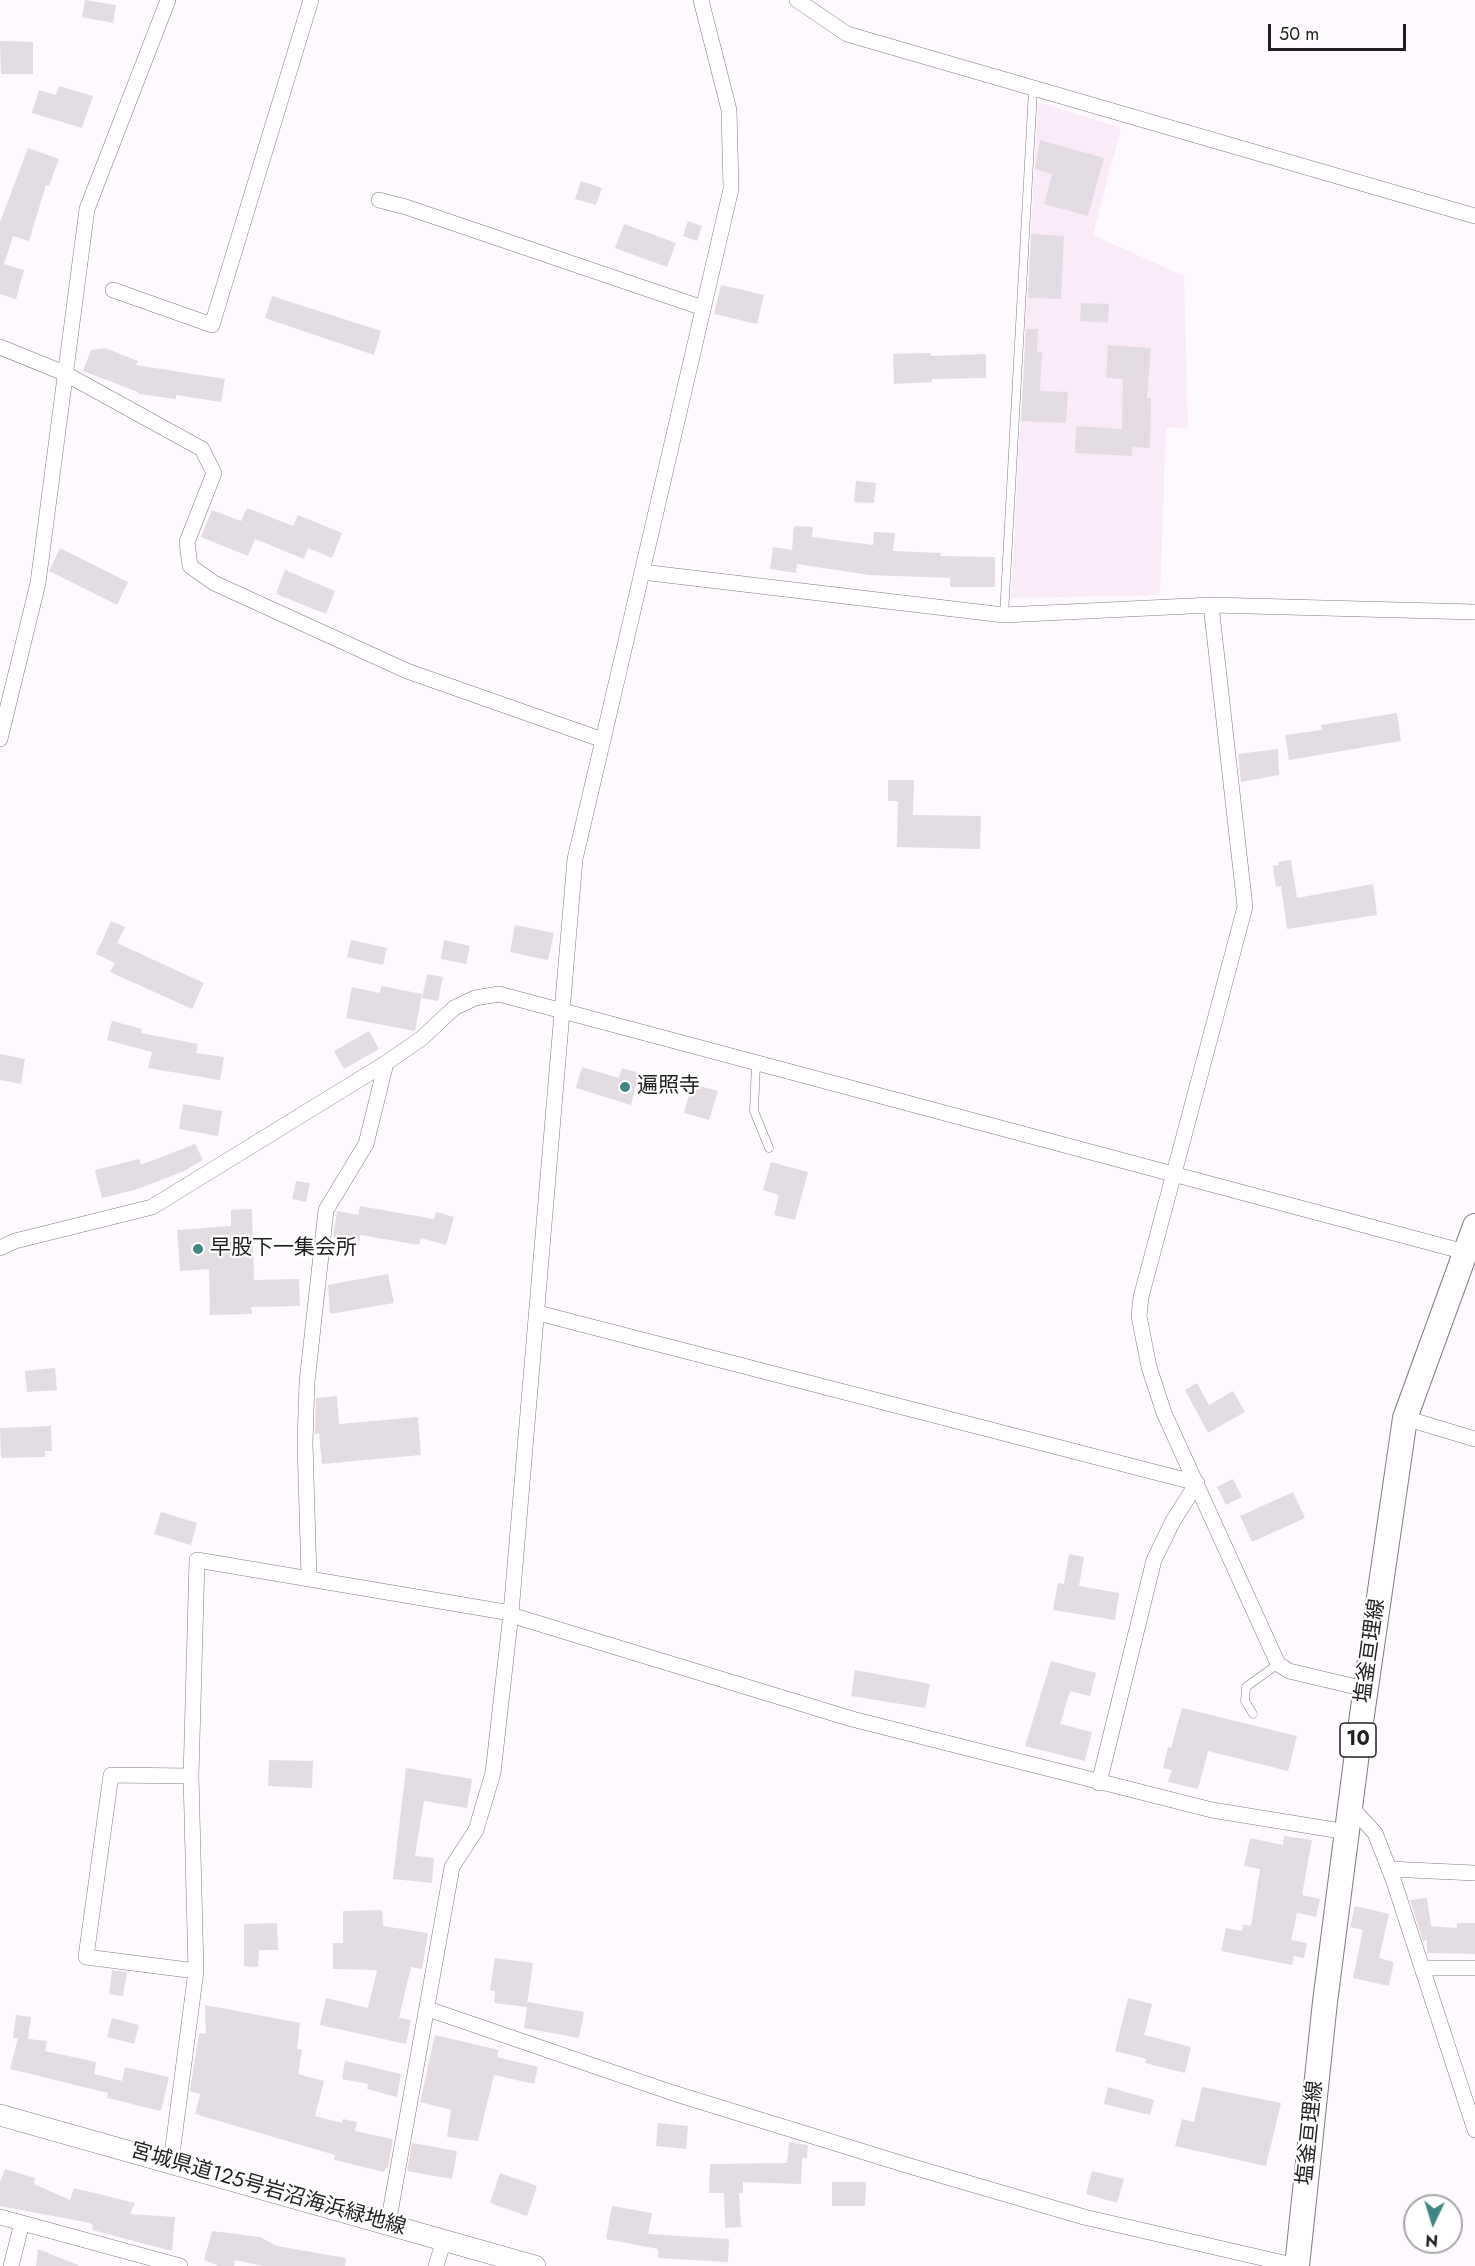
<!DOCTYPE html>
<html>
<head>
<meta charset="utf-8">
<style>
	body { margin:0 }
	#map { position:relative; width:1475px; height:2266px; overflow:hidden; background:#fef9fe; font-family:Jost,sans-serif }
	canvas { display:block }
	.north { position:absolute; left:1403px; top:2194px; width:60px; height:60px; box-sizing:border-box; background:#fff; border:2px solid #a7a5a6; border-radius:50%; rotate:184deg; font-size:16px; font-weight:700; line-height:24px; text-align:center; color:#221f21 }
	.north::after { content:''; display:block; margin:auto; width:21px; height:27px; background:#3f8785; clip-path:polygon(50% 0,100% 100%,50% 72%,0 100%) }
	.scale { position:absolute; left:1268px; top:24px; width:138px; height:27px; box-sizing:border-box; border:3px solid #221f21; border-top:0; padding-left:8px; font-size:18px; line-height:21px; white-space:nowrap; color:#221f21; -webkit-text-stroke:4px #fff; paint-order:stroke }
</style>
</head>
<body>
<div id="map">
<canvas width="1475" height="2266"></canvas>
<div class="north">N</div>
<div class="scale">50 m</div>
</div>
<script>
const c = document.querySelector('canvas').getContext('2d');
c.lineJoin = 'round';
function paint(path, color) {
  c.fillStyle = color;
  c.fill(path, 'evenodd');
}
function toPath(rows) {
  const path = new Path2D();
  for (const r of rows) {
    path.moveTo(r[0], r[1]);
    for (let i = 2; i < r.length; i += 2) path.lineTo(r[i], r[i + 1]);
  }
  return path;
}
function stroke(path, color, width, dash) {
  c.strokeStyle = color;
  c.lineWidth = width;
  c.lineCap = dash ? 'butt' : 'round';
  c.setLineDash(dash || []);
  c.stroke(path);
}
function drawText(font, color, halo, rows, align = 'center') {
  c.font = font + ' Jost,"Noto Sans JP",sans-serif';
  c.lineWidth = 4.5;
  c.setLineDash([]);
  c.textBaseline = 'middle';
  c.strokeStyle = halo;
  c.fillStyle = color;
  for (const [text, x, y, turn = 0] of rows) {
    c.save();
    c.translate(x, y);
    c.rotate((+turn || 0) * Math.PI / 180);
    c.textAlign = isNaN(turn) ? turn : align;
    if (halo) c.strokeText(text, 0, 0);
    c.fillText(text, 0, 0);
    c.restore();
  }
}
const built = toPath([
	[1038,102,1121,128,1093,235,1184,276,1188,428,1166,427,1160,595,1011,598]
]);
const building = toPath([
	[85,0,116,5,113,23,82,17],
	[0,41,33,42,33,74,1,74],
	[59,86,93,96,82,128,32,113,39,90,56,95],
	[1040,140,1104,158,1088,216,1044,204,1052,174,1035,169],
	[28,148,59,159,49,186,46,185,29,241,13,236,4,264,24,270,16,299,0,294,0,222],
	[581,181,602,188,596,205,575,199],
	[688,221,702,226,697,241,683,236],
	[624,224,676,243,667,267,615,248],
	[1031,234,1064,236,1061,299,1028,298],
	[721,285,764,295,757,324,714,314],
	[272,296,381,331,374,355,265,318],
	[1081,303,1109,304,1108,323,1080,321],
	[1026,329,1038,329,1037,352,1042,352,1040,391,1068,392,1066,423,1021,421],
	[1108,345,1151,348,1147,398,1151,398,1150,448,1132,447,1132,456,1075,453,1076,426,1122,429,1123,379,1106,378],
	[105,348,138,361,136,365,225,379,221,402,176,395,176,399,138,394,138,392,83,371,91,350],
	[931,353,931,356,986,354,986,378,932,379,932,382,894,384,893,354],
	[856,481,876,483,874,503,854,502],
	[247,508,293,526,298,515,342,533,332,558,308,548,304,559,255,539,248,556,201,537,212,510,241,521],
	[794,526,813,527,812,537,873,545,874,532,895,533,893,551,941,553,940,556,995,557,995,587,950,587,950,578,869,575,797,564,796,573,770,569,773,547,792,550],
	[60,548,128,582,117,605,49,571],
	[285,570,335,591,326,614,276,594],
	[1397,713,1401,741,1289,760,1285,735,1322,730,1321,725],
	[1278,749,1279,775,1241,782,1238,754],
	[888,780,914,780,913,815,981,816,980,849,897,847,898,801,888,801],
	[1291,860,1297,898,1373,884,1377,915,1287,929,1281,886,1276,887,1273,866,1279,865,1278,862],
	[111,921,125,927,117,943,204,983,192,1009,110,972,115,963,96,954],
	[515,925,554,933,548,960,510,952],
	[351,940,387,948,383,965,347,957],
	[444,940,470,946,466,964,441,959],
	[427,974,443,977,438,1001,422,998],
	[381,986,422,994,415,1031,346,1018,352,987,380,993],
	[112,1021,142,1029,141,1033,198,1044,196,1053,224,1057,220,1080,148,1068,152,1052,107,1040],
	[369,1031,379,1049,344,1069,334,1051],
	[0,1054,25,1059,21,1084,0,1080],
	[582,1067,619,1078,622,1068,639,1073,631,1105,576,1088],
	[692,1084,718,1091,709,1120,684,1113],
	[183,1104,222,1111,218,1136,179,1129],
	[195,1144,203,1160,184,1171,138,1189,102,1198,95,1170,139,1159,141,1165],
	[771,1162,808,1172,795,1220,774,1215,779,1195,763,1190],
	[296,1181,310,1183,306,1202,292,1199],
	[360,1206,434,1219,436,1212,454,1217,446,1245,421,1238,419,1245,360,1235,360,1241,333,1237,337,1211,358,1215],
	[252,1209,254,1280,299,1279,300,1306,251,1307,252,1314,210,1315,209,1269,180,1271,177,1230,231,1226,231,1210],
	[388,1274,394,1303,330,1314,328,1285],
	[55,1368,57,1390,27,1392,25,1371],
	[1197,1383,1209,1405,1233,1391,1245,1412,1208,1433,1185,1390],
	[337,1396,339,1424,418,1417,421,1455,322,1464,319,1433,315,1434,316,1398],
	[51,1426,52,1451,45,1451,45,1457,1,1458,0,1428],
	[1233,1479,1242,1497,1226,1505,1217,1487],
	[1293,1492,1305,1518,1252,1542,1240,1516],
	[161,1512,197,1523,191,1545,154,1534],
	[1069,1554,1084,1557,1079,1586,1119,1593,1115,1620,1053,1610,1058,1583,1064,1584],
	[1051,1661,1096,1673,1090,1696,1070,1691,1060,1724,1092,1732,1085,1761,1025,1746],
	[855,1670,930,1684,925,1708,851,1696],
	[1182,1708,1297,1736,1288,1771,1208,1751,1198,1789,1168,1782,1172,1770,1163,1768,1168,1747,1171,1748],
	[269,1760,313,1761,312,1788,268,1786],
	[406,1768,472,1779,467,1808,424,1801,415,1856,434,1858,432,1883,393,1879],
	[1284,1836,1312,1840,1302,1895,1320,1899,1316,1917,1297,1913,1291,1940,1307,1943,1304,1958,1294,1956,1292,1965,1221,1951,1226,1928,1242,1931,1243,1924,1251,1926,1260,1869,1244,1866,1250,1838,1283,1845],
	[1427,1898,1431,1926,1457,1928,1457,1923,1475,1923,1475,1954,1427,1953,1427,1940,1423,1941,1410,1900],
	[1355,1906,1389,1914,1379,1958,1394,1962,1389,1986,1353,1978,1363,1930,1350,1927],
	[382,1910,383,1926,428,1933,422,1969,411,1967,399,2018,411,2020,406,2044,320,2025,326,1998,368,2008,377,1970,333,1969,333,1943,343,1943,343,1911],
	[277,1923,278,1950,259,1950,258,1967,244,1966,244,1924],
	[495,1958,533,1963,527,2006,528,2002,584,2012,579,2038,524,2028,527,2007,494,2003,495,1991,490,1990],
	[112,1970,127,1972,123,1996,109,1994],
	[1128,1998,1152,2004,1144,2035,1191,2047,1185,2073,1145,2063,1146,2059,1115,2051],
	[205,2005,300,2023,297,2049,302,2050,298,2074,324,2081,315,2116,342,2123,343,2119,357,2122,355,2131,393,2139,388,2168,386,2168,384,2172,334,2160,335,2155,195,2114,200,2094,190,2091,199,2033,206,2034],
	[16,2015,31,2017,28,2039,47,2041,45,2051,96,2062,94,2074,122,2081,125,2067,169,2077,161,2111,107,2098,108,2093,10,2069,18,2038,13,2038],
	[112,2018,139,2025,134,2044,107,2037],
	[435,2035,499,2050,497,2057,538,2067,534,2084,494,2075,478,2141,447,2137,451,2110,420,2102],
	[345,2061,401,2074,397,2097,367,2089,368,2084,342,2079],
	[1108,2087,1154,2100,1150,2115,1104,2104],
	[1202,2087,1281,2103,1266,2166,1175,2146,1182,2119,1194,2122],
	[658,2123,688,2126,686,2149,656,2146],
	[789,2142,808,2145,807,2158,802,2158,801,2184,743,2182,743,2193,739,2193,741,2227,725,2228,724,2193,709,2193,710,2164,787,2163],
	[412,2143,457,2151,452,2179,407,2171],
	[5,2169,35,2178,34,2184,70,2200,74,2188,135,2203,130,2214,175,2217,172,2251,92,2230,93,2225,90,2223,0,2206,0,2182],
	[1092,2171,1124,2179,1117,2203,1086,2194],
	[500,2173,537,2186,527,2216,490,2203],
	[832,2182,866,2182,865,2206,832,2206],
	[612,2206,652,2213,648,2234,729,2239,728,2262,658,2258,658,2249,606,2239],
	[212,2231,260,2237,277,2246,346,2258,345,2266,263,2266,235,2260,234,2266,219,2266,204,2260],
	[38,2249,78,2265,78,2266,36,2266]
]);
const lane = toPath([
	[1004,615,1033,90],
	[756,1064,754,1111,769,1148],
	[1253,1714,1245,1701,1246,1687,1278,1664]
]);
const street = toPath([
	[797,0,847,34,1475,216],
	[379,200,406,207,703,308],
	[113,290,212,325,311,0],
	[0,347,64,373,202,449,214,473,187,542,190,566,214,583,407,671,603,740,575,859,511,1613,493,1773,476,1830,452,1867,388,2224],
	[642,572,1004,615,1211,605,1475,612],
	[1211,605,1245,907,1141,1297,1139,1316,1149,1367,1164,1413,1278,1664,1289,1671,1365,1689],
	[0,739,38,583,87,209,168,0],
	[603,740,731,189,729,110,701,0],
	[0,1248,15,1241,152,1207,386,1063,422,1038,454,1008,475,998,499,994,1465,1252],
	[538,1313,1197,1483,1173,1521,1154,1560,1099,1783],
	[1405,1418,1475,1439],
	[309,1577,305,1443,307,1382,326,1210,366,1144,386,1063],
	[191,1776,111,1775,86,1957,196,1971],
	[1351,1807,1375,1833,1393,1879,1475,2130],
	[1389,1869,1475,1873],
	[1422,1968,1475,1968],
	[428,2009,673,2093,913,2167,1084,2217,1297,2266],
	[171,2162,196,1971,191,1776,197,1560,511,1613,514,1616,852,1719,1212,1810,1347,1832],
	[0,2217,180,2266],
	[11,2266,22,2223],
	[436,2266,444,2240]
]);
const secondary = toPath([
	[0,2115,535,2266]
]);
const primary = toPath([
	[1297,2266,1325,2002,1361,1722,1405,1418,1475,1226]
]);
const markers = [
	[625,1087,6,"#3f8785"],
	[198,1249,6,"#3f8785"]
];
const shields = [
	[1358,1740,36]
];
const shieldNames = [
	["10",1358,1740]
];
const poiNames = [
	["遍照寺",637,1087],
	["早股下一集会所",210,1249]
];
const streetNames = [
	["塩釜亘理線",1371,1651,-82],
	["塩釜亘理線",1311,2133,-84],
	["宮城県道125号岩沼海浜緑地線",268,2190,16]
];
paint(built, '#faebf8');
paint(building, '#e4dce3');
stroke(lane, '#80797f', 9);
stroke(street, '#80797f', 16);
stroke(secondary, '#80797f', 22);
stroke(primary, '#80797f', 26);
stroke(lane, '#fff', 8);
stroke(street, '#fff', 15);
stroke(secondary, '#fff', 21);
stroke(primary, '#fff', 24);
for (const [x, y, r, color] of markers) {
  const dot = new Path2D();
  dot.arc(x, y, r, 0, 2 * Math.PI);
  c.fillStyle = color;
  c.fill(dot);
  stroke(dot, '#fff', 2);
}
for (const [x, y, w] of shields) {
  const box = new Path2D();
  box.roundRect(x - w / 2, y - 17, w, 34, 4.5);
  c.fillStyle = '#fff';
  c.fill(box);
  stroke(box, '#221f21', 1.5);
}
drawText('bold 20px', '#221f21', null, shieldNames);
drawText('21px', '#221f21', '#fff', poiNames, 'left');
drawText('21px', '#221f21', '#fff', streetNames);
</script>
</body>
</html>
